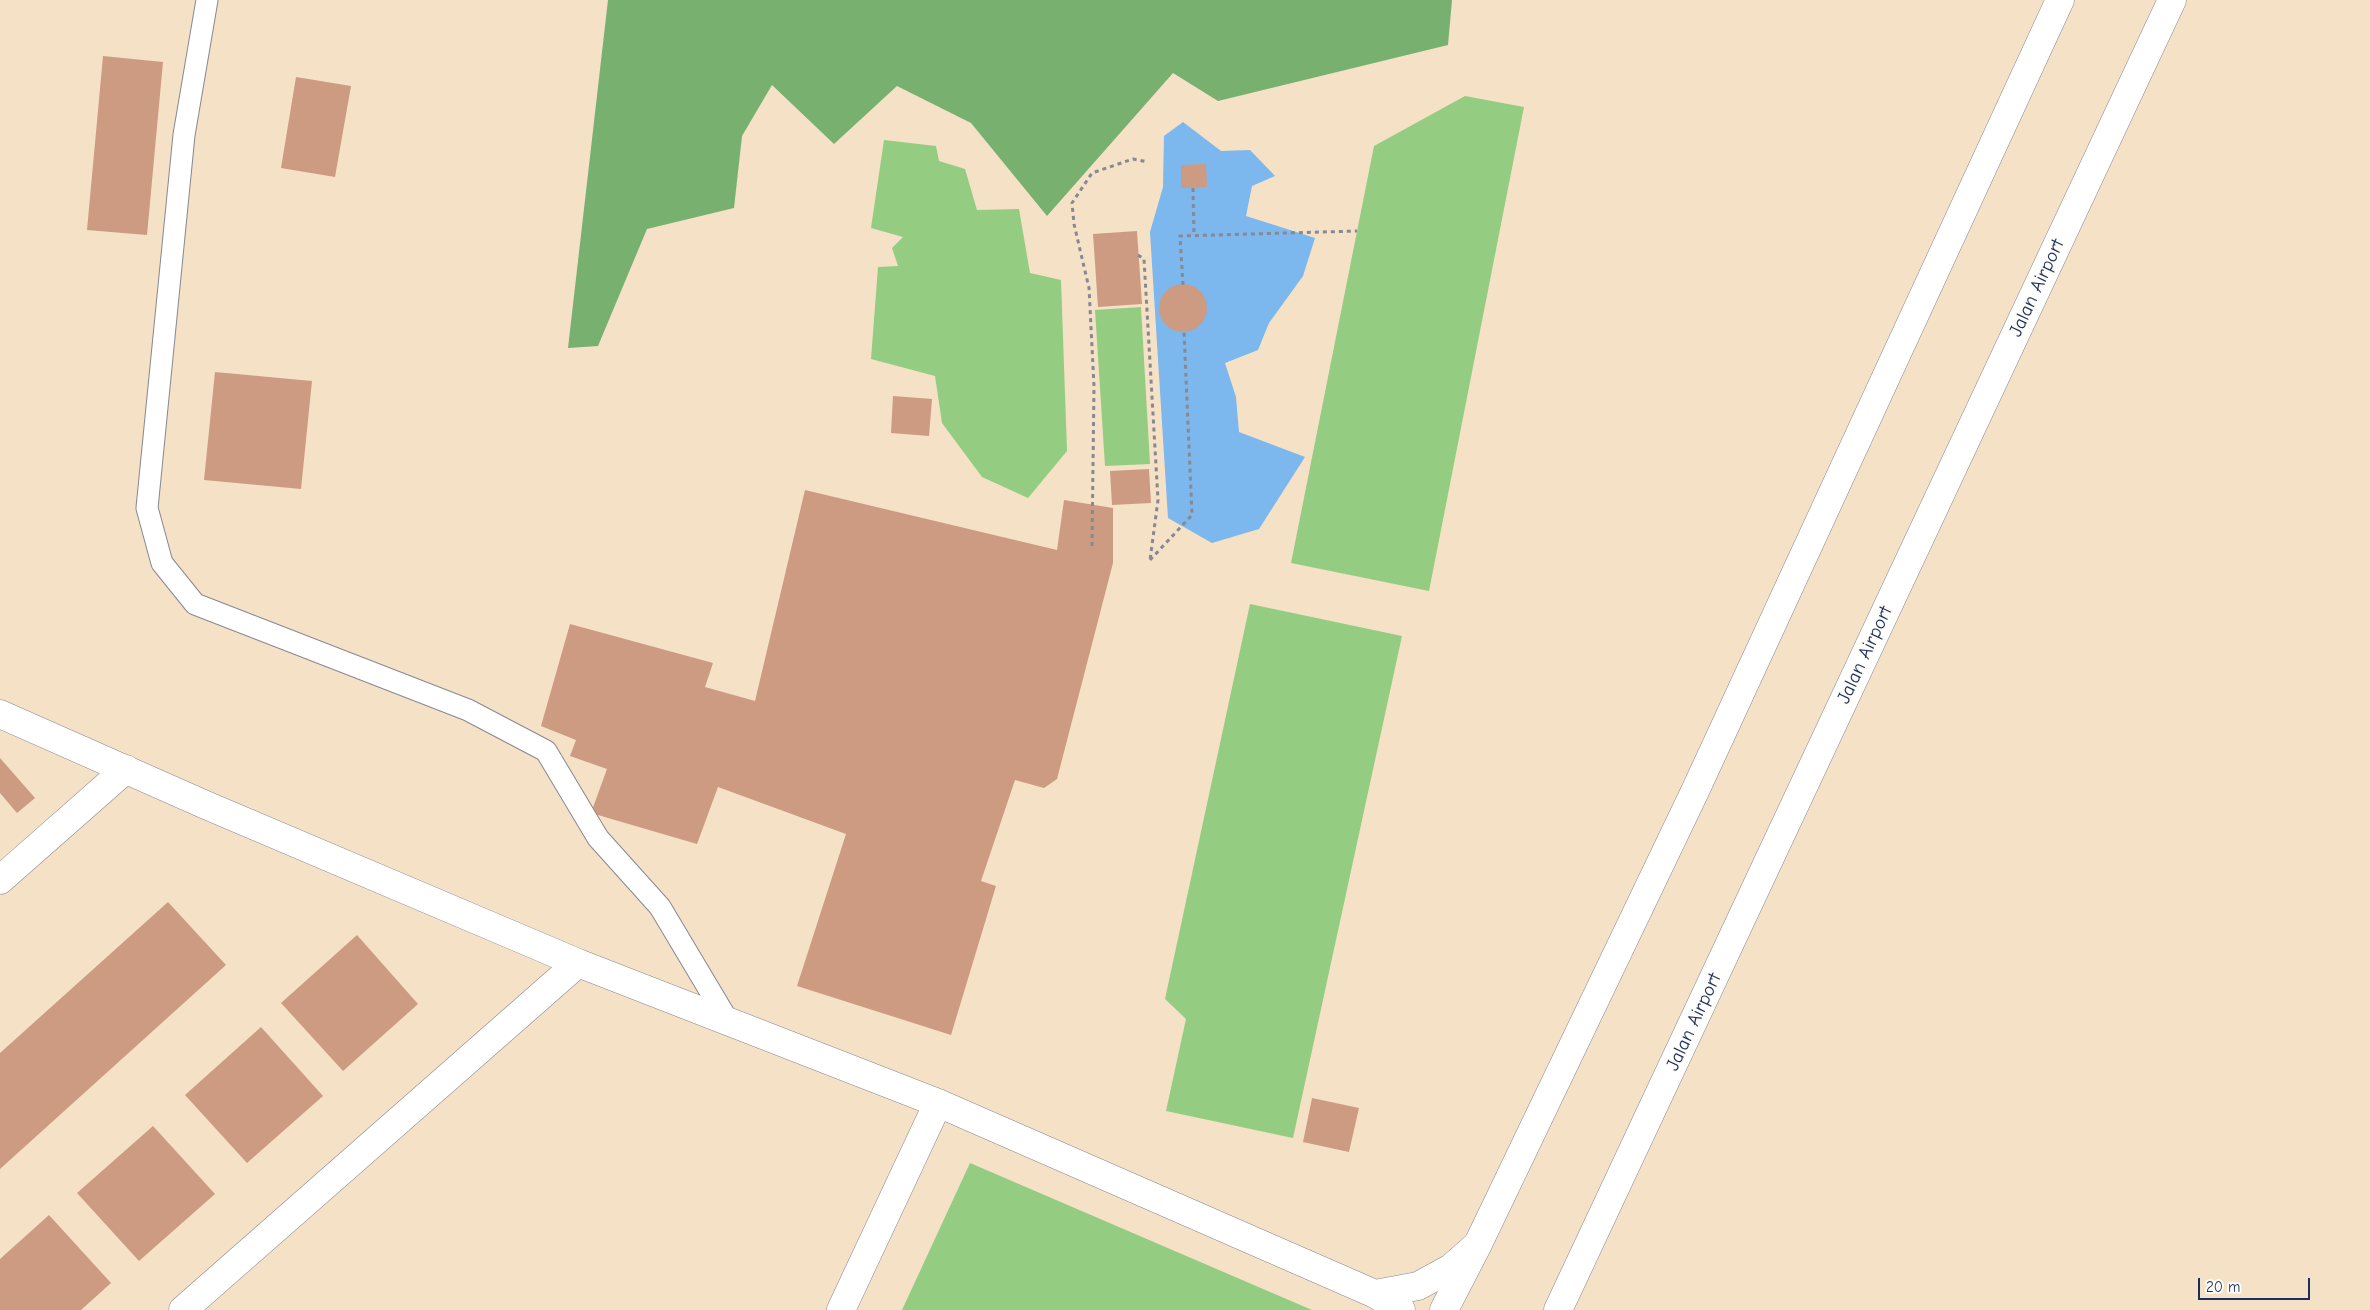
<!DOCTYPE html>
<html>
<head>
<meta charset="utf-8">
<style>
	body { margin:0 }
	#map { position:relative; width:2370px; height:1310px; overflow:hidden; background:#f4e1c6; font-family:"Comic Neue",sans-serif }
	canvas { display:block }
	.scale { position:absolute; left:2198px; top:1278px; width:112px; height:22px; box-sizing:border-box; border:2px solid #1b2f5e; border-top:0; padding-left:6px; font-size:15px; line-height:18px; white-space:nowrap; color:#1b2f5e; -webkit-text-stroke:4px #fdfcf7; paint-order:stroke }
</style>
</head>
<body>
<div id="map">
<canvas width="2370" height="1310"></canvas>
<div class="scale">20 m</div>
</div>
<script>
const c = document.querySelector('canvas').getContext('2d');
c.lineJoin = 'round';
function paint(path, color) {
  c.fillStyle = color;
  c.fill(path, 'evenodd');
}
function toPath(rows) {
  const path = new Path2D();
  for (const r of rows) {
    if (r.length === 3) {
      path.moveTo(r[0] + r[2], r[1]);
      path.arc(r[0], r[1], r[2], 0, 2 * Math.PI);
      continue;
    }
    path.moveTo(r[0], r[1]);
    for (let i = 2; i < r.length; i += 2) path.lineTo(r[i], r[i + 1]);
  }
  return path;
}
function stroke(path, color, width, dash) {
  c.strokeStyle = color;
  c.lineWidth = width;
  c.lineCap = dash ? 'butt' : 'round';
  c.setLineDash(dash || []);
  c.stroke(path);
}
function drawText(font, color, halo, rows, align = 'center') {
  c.font = font + ' "Comic Neue",sans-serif';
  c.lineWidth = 4;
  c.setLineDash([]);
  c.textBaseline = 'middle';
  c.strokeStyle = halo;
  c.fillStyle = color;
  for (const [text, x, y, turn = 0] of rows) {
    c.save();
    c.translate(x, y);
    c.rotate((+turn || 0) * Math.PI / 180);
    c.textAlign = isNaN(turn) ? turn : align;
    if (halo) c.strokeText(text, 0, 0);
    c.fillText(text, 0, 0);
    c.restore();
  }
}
const green = toPath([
	[1465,96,1524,107,1429,591,1291,563,1374,146],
	[884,140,936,146,939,161,965,169,977,210,1019,209,1030,273,1061,280,1067,451,1028,498,982,477,942,423,935,376,871,359,878,267,898,266,892,248,903,237,871,228],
	[1141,307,1150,464,1105,466,1095,310],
	[1250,604,1402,636,1293,1138,1166,1111,1186,1019,1165,999],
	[970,1163,1312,1310,902,1310]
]);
const forest = toPath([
	[608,0,1452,0,1448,45,1218,101,1173,73,1047,216,971,123,897,86,834,144,772,85,742,136,734,208,647,229,598,346,568,348]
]);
const water = toPath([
	[1183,122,1221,151,1250,150,1275,176,1252,186,1246,216,1315,238,1303,276,1269,323,1258,350,1225,363,1236,397,1239,432,1305,457,1259,529,1212,543,1168,518,1150,232,1163,187,1164,136]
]);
const building = toPath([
	[103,56,163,62,147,235,87,230],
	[296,77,351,86,335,177,281,168],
	[1206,164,1207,187,1181,188,1181,165],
	[1137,231,1142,304,1098,307,1093,234],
	[1183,308,24],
	[215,372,312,381,301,489,204,480],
	[893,396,932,399,929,436,891,433],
	[1149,469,1151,503,1112,505,1110,471],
	[805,490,1057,550,1064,500,1113,508,1113,563,1057,779,1044,788,1015,780,981,881,996,886,951,1035,797,986,846,834,718,787,697,844,591,813,607,769,570,756,576,740,541,726,570,624,713,663,705,687,755,701],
	[0,758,35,798,17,813,0,793],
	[168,902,226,965,0,1169,0,1053],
	[357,935,418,1004,343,1071,281,1003],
	[261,1027,323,1096,247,1163,185,1095],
	[1312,1098,1359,1108,1349,1152,1303,1142],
	[153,1126,215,1194,139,1261,77,1193],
	[49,1215,111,1283,81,1310,0,1310,0,1259]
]);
const path = toPath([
	[1193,188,1194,235],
	[1138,255,1144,259,1158,500,1150,560],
	[1183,285,1180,236,1357,231],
	[1092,546,1094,386,1089,288,1074,224,1072,203,1092,173,1133,159,1148,162],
	[1150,560,1192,515,1184,332]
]);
const lane = toPath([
	[207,0,184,135,147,508,162,563,195,604,468,710,546,751,598,838,660,907,728,1021]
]);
const street = toPath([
	[0,714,208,806,578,963,938,1103,1375,1294,1401,1310],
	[0,880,126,769],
	[1375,1294,1418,1286,1451,1268,1477,1245],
	[183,1310,578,963],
	[841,1310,938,1103]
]);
const primary = toPath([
	[1444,1310,1478,1244,1696,789,2060,0],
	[1558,1310,2172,0]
]);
const streetNames = [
	["Jalan Airport",2037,288,-65],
	["Jalan Airport",1865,655,-65],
	["Jalan Airport",1694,1022,-65]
];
paint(green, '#94cd81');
paint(forest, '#77b06f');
paint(water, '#7cb7ed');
paint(building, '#cd9b82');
stroke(lane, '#888892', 23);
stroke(street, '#888892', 29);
stroke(primary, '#888892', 29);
stroke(path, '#888892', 3, [4, 4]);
stroke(lane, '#fff', 21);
stroke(street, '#fff', 28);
stroke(primary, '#fff', 28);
drawText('19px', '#1b2f5e', '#fdfcf7', streetNames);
</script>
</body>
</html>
